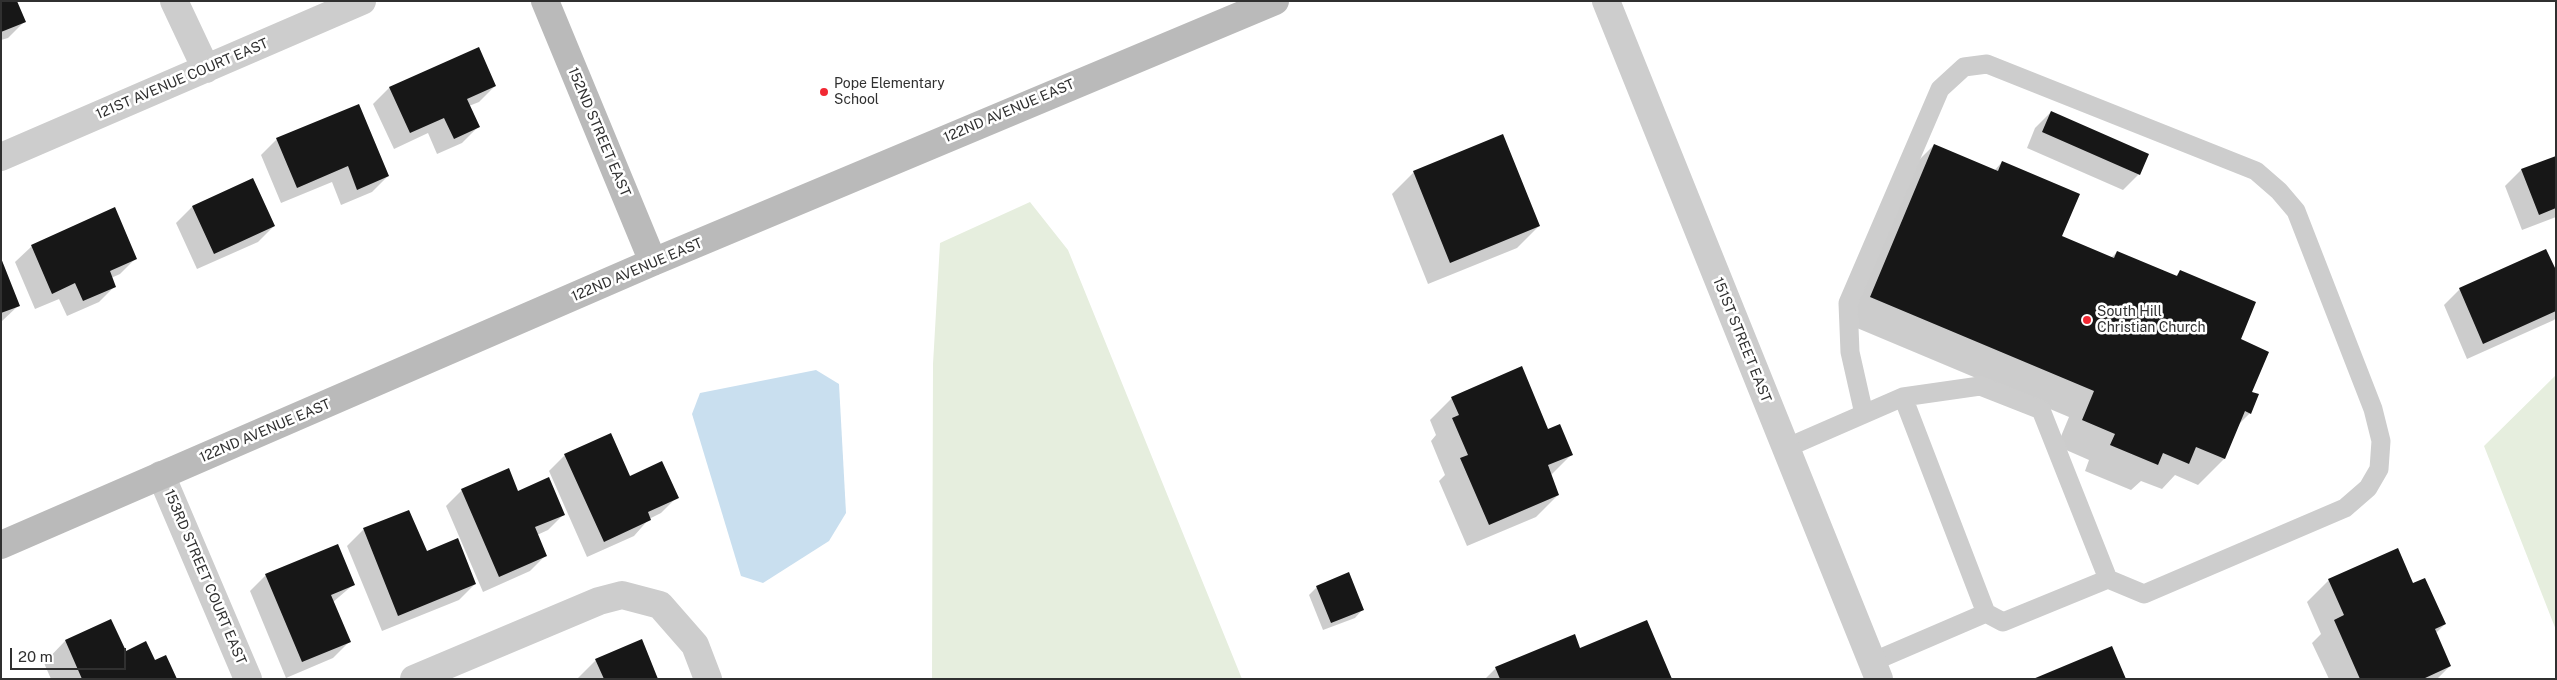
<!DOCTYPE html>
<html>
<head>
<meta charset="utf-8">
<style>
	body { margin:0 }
	#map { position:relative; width:2557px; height:680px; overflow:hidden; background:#fff; font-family:"Public Sans",sans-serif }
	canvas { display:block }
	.frame { position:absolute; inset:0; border:2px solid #303030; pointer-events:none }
	.scale { position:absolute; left:10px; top:648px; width:116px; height:22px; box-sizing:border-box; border:2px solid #303030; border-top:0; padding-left:6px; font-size:15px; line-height:18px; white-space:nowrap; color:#303030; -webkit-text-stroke:4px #fff; paint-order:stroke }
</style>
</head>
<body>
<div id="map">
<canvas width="2557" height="680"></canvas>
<div class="frame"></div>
<div class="scale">20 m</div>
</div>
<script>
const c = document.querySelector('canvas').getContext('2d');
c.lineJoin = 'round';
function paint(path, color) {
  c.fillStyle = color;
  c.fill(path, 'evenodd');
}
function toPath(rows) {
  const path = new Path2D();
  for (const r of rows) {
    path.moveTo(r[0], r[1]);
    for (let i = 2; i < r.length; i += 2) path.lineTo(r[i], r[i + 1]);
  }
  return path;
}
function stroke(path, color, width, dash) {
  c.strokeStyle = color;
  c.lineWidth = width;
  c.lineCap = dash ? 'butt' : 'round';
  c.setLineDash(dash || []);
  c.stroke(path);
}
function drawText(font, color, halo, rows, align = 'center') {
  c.font = font + ' "Public Sans",sans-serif';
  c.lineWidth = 5;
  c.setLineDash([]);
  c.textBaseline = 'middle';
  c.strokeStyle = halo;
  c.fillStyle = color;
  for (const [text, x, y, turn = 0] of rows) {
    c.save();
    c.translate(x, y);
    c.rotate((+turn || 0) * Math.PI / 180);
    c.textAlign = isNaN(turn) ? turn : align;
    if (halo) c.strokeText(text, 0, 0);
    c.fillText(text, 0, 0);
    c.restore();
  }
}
const green = toPath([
	[1030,202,1068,250,1242,679,932,679,933,364,940,243],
	[2556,375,2556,630,2484,446]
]);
const water = toPath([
	[816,370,839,384,846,513,829,541,763,583,741,576,692,414,700,393]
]);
const shadow = toPath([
	[1,1,24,22,8,38,1,40],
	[478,49,495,86,479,102,469,106,478,127,462,143,437,154,428,133,394,149,373,104,389,88],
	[2051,112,2139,174,2123,190,2027,148,2035,128],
	[277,139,388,176,372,192,341,205,332,182,281,203,261,155],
	[1934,145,1994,171,2002,162,2061,237,2111,258,2117,252,2175,277,2181,271,2239,340,2251,393,2257,395,2250,413,2237,426,2224,459,2198,485,2175,475,2162,489,2141,481,2131,490,2085,471,2089,460,2057,446,2069,417,1845,323,1908,171],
	[2556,157,2556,217,2522,230,2505,186,2521,170],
	[1414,172,1539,226,1517,248,1428,284,1392,194],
	[192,207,274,226,258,242,197,269,176,223],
	[32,246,136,258,120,274,111,278,115,286,99,302,67,316,59,299,35,309,15,262],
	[1,262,19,305,1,322],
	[2556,274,2556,318,2554,320,2467,359,2444,305,2460,289],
	[1452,398,1548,431,1572,454,1550,476,1558,495,1536,517,1467,546,1439,481,1445,475,1431,441,1436,435,1430,420],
	[565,455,629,478,677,497,661,513,649,519,634,536,587,557,549,471],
	[462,490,518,492,564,514,548,530,537,535,546,555,530,571,483,592,446,506],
	[409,511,426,552,475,584,459,600,382,631,347,546,363,530],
	[266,575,353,585,333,602,349,642,333,658,286,678,250,591],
	[2329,580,2413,585,2445,624,2435,634,2450,666,2437,679,2329,679,2312,643,2321,634,2307,602],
	[1317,587,1363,609,1355,618,1323,630,1309,595],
	[65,641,125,652,154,662,176,679,51,679,44,663],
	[1580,649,1671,679,1485,679,1496,668],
	[596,660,657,679,577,679]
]);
const building = toPath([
	[1,1,17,1,26,22,1,32],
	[479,47,496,86,467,99,480,127,454,139,444,118,410,133,389,87],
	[359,104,389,176,357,190,348,166,297,188,276,138],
	[2051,111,2149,154,2140,175,2042,132],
	[1503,134,1540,226,1450,263,1413,171],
	[1934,144,1998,171,2002,161,2080,194,2062,236,2114,258,2117,251,2177,276,2180,270,2256,302,2241,339,2269,352,2252,392,2259,394,2251,414,2245,411,2225,459,2196,447,2189,464,2163,453,2158,465,2110,445,2115,434,2082,420,2094,391,1870,297],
	[2556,156,2556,208,2539,215,2521,169],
	[253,178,275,226,214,254,192,206],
	[115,207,137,259,110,271,116,287,83,301,75,283,52,294,31,245],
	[2546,249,2556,270,2556,311,2483,344,2459,288],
	[1,258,20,306,1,313],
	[1522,366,1548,429,1560,424,1573,455,1548,465,1559,495,1489,525,1460,458,1468,455,1452,418,1459,415,1451,397],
	[611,433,630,476,662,461,679,498,648,512,651,520,604,542,564,454],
	[509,468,518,491,549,477,565,515,535,527,547,556,499,577,461,489],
	[409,510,427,551,458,538,476,584,398,616,363,528],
	[338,544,355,585,331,595,351,642,302,662,265,574],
	[2398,548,2413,583,2425,578,2446,624,2435,629,2451,666,2423,679,2360,679,2334,620,2344,615,2328,579],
	[1349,572,1364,610,1331,623,1316,586],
	[111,619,126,651,146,641,155,660,166,655,177,679,82,679,65,640],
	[1647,620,1672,679,1500,679,1495,667,1575,634,1580,648],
	[642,639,658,679,604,679,595,659],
	[2112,646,2126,679,2033,679]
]);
const service = toPath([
	[1864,414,1850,352,1848,303,1940,89,1964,67,1987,64,2256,171,2279,191,2296,211,2373,409,2381,441,2379,469,2368,488,2345,508,2144,594,2108,579,2003,622,1986,613,1903,397],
	[1786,448,1903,397,1980,386,2041,410,2108,579],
	[1872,662,1986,613]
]);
const minor = toPath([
	[174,1,206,69],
	[1606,1,1879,679],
	[1,157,362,1],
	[161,475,248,679],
	[414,679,599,601,622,595,660,605,695,645,708,679]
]);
const secondary = toPath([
	[545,1,653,262],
	[1,545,653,262,1275,1]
]);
const markers = [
	[824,92,5,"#f12833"],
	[2087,320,5,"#f12833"]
];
const streetNames = [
	["121ST AVENUE COURT EAST",182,79,-23],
	["122ND AVENUE EAST",1009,111,-23],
	["152ND STREET EAST",599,132,67],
	["122ND AVENUE EAST",637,270,-23],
	["151ST STREET EAST",1742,340,68],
	["122ND AVENUE EAST",265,431,-23],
	["153RD STREET COURT EAST",205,577,67]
];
const poiNames = [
	["Pope Elementary",834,84],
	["School",834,100],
	["South Hill",2097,312],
	["Christian Church",2097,328]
];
paint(green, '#e6eede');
paint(water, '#c9dfef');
paint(shadow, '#0003');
paint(building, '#171717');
stroke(service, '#cdcdcd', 19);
stroke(minor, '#cdcdcd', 28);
stroke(secondary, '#bababa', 28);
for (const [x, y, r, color] of markers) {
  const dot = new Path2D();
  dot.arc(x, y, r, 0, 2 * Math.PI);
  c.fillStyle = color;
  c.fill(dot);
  stroke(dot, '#fff', 2);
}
drawText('14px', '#303030', '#fff', streetNames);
drawText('14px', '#303030', '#fff', poiNames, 'left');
</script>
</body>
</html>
